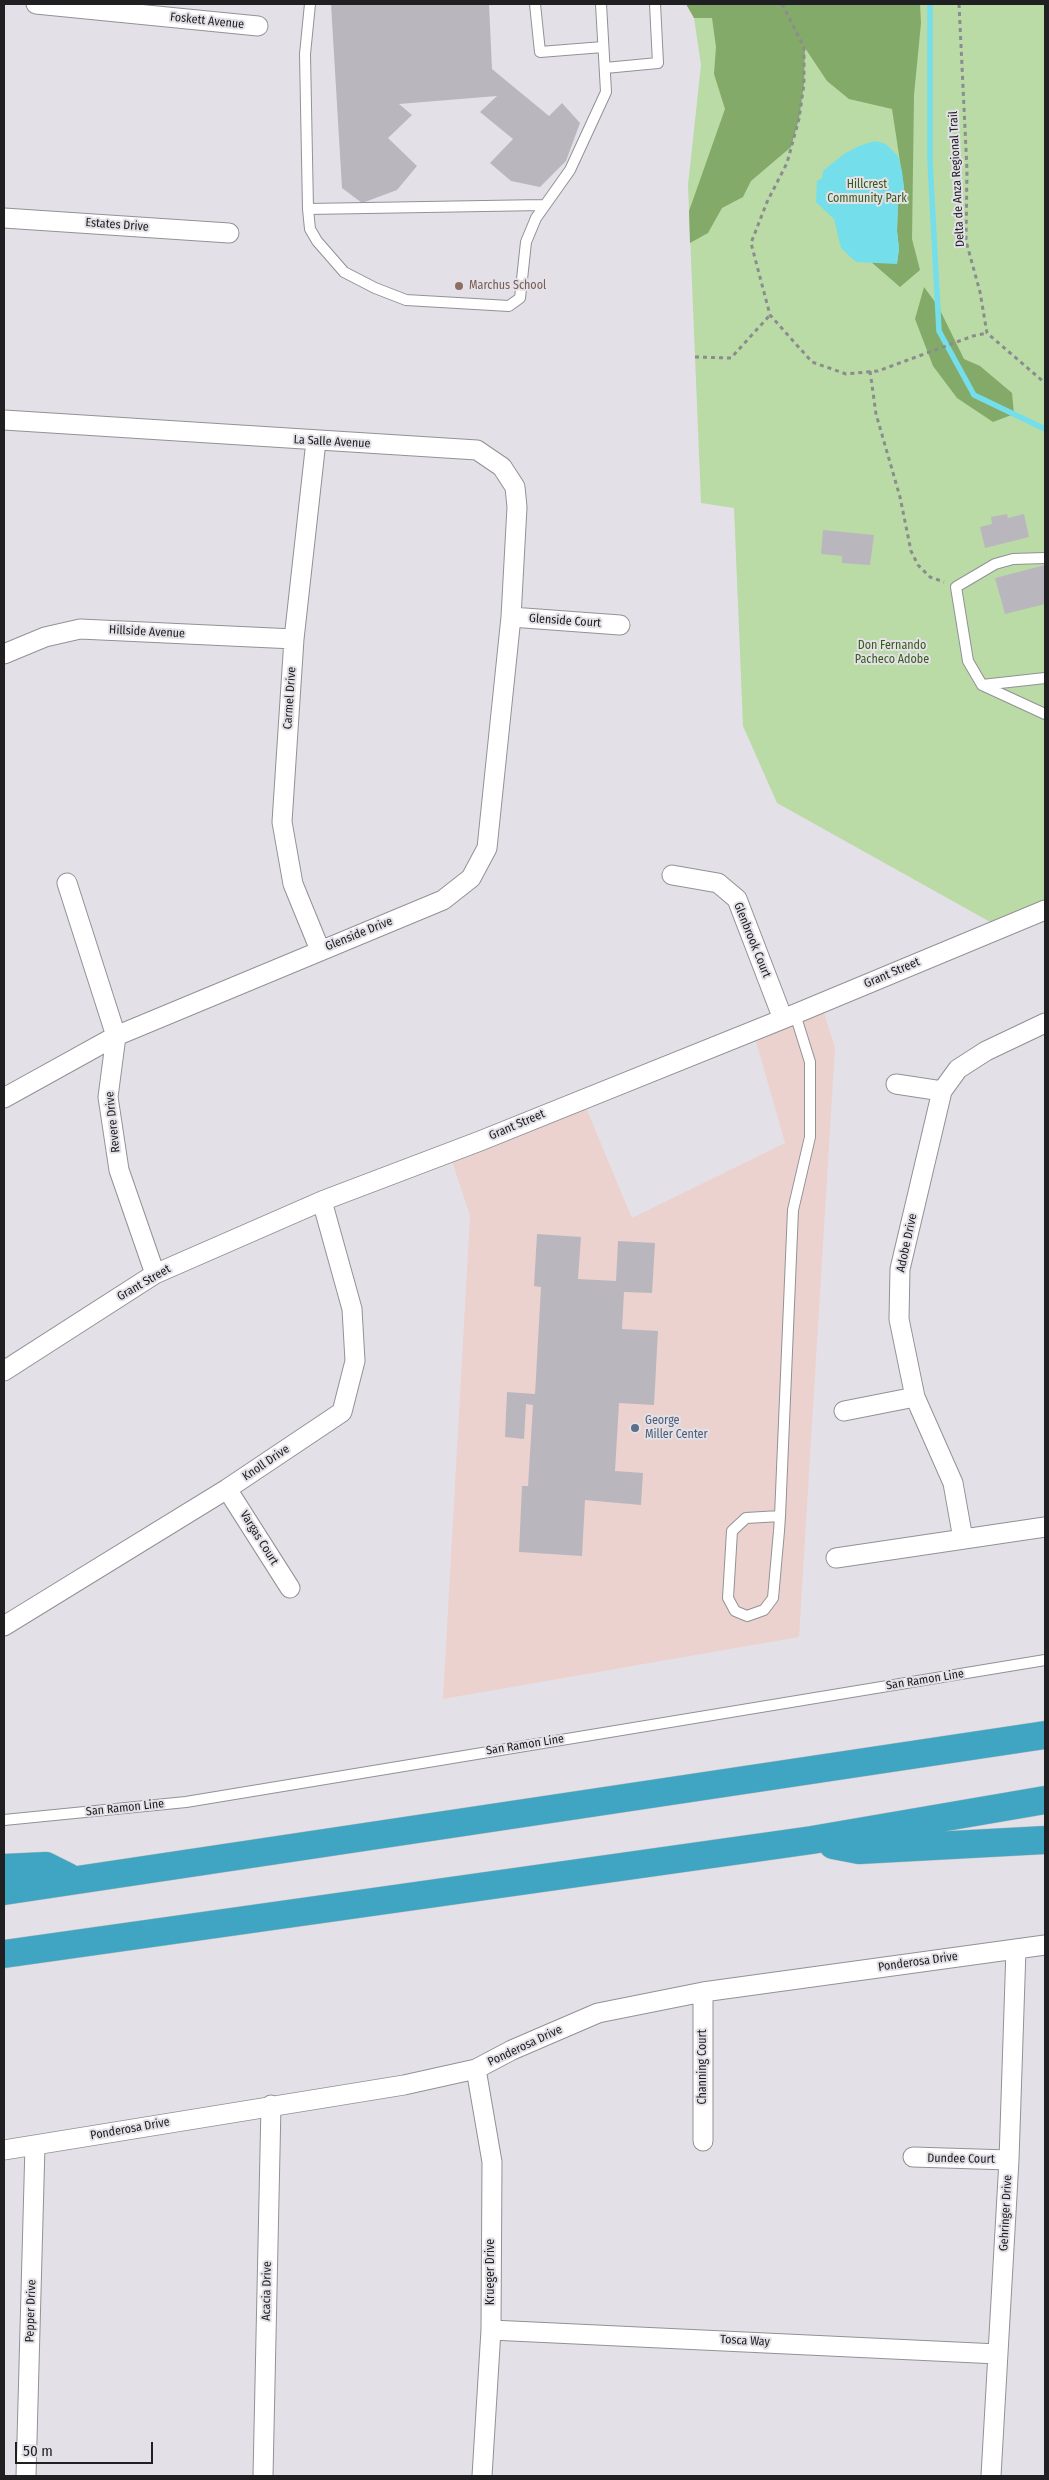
<!DOCTYPE html>
<html>
<head>
<meta charset="utf-8">
<style>
	body { margin:0 }
	#map { position:relative; width:1049px; height:2480px; overflow:hidden; background:#e3e1e7; font-family:"Fira Sans Condensed",sans-serif }
	canvas { display:block }
	.frame { position:absolute; inset:0; border:5px solid #202022; pointer-events:none }
	.scale { position:absolute; left:15px; top:2442px; width:138px; height:22px; box-sizing:border-box; border:2px solid #202022; border-top:0; padding-left:6px; font-size:15px; line-height:18px; white-space:nowrap; color:#202022; -webkit-text-stroke:4px #e3e1e7; paint-order:stroke }
</style>
</head>
<body>
<div id="map">
<canvas width="1049" height="2480"></canvas>
<div class="frame"></div>
<div class="scale">50 m</div>
</div>
<script>
const c = document.querySelector('canvas').getContext('2d');
c.lineJoin = 'round';
function paint(path, color) {
  c.fillStyle = color;
  c.fill(path, 'evenodd');
}
function toPath(rows) {
  const path = new Path2D();
  for (const r of rows) {
    path.moveTo(r[0], r[1]);
    for (let i = 2; i < r.length; i += 2) path.lineTo(r[i], r[i + 1]);
  }
  return path;
}
function stroke(path, color, width, dash) {
  c.strokeStyle = color;
  c.lineWidth = width;
  c.lineCap = dash ? 'butt' : 'round';
  c.setLineDash(dash || []);
  c.stroke(path);
}
function drawText(font, color, halo, rows, align = 'center') {
  c.font = font + ' "Fira Sans Condensed",sans-serif';
  c.lineWidth = 4;
  c.setLineDash([]);
  c.textBaseline = 'middle';
  c.strokeStyle = halo;
  c.fillStyle = color;
  for (const [text, x, y, turn = 0] of rows) {
    c.save();
    c.translate(x, y);
    c.rotate((+turn || 0) * Math.PI / 180);
    c.textAlign = isNaN(turn) ? turn : align;
    if (halo) c.strokeText(text, 0, 0);
    c.fillText(text, 0, 0);
    c.restore();
  }
}
const commercial = toPath([
	[821,1003,835,1048,799,1637,443,1699,470,1216,449,1152,582,1098,632,1218,785,1143,753,1031]
]);
const green = toPath([
	[686,4,1045,4,1045,910,1001,928,777,803,743,726,734,508,701,503,688,185,701,65,694,18]
]);
const forest = toPath([
	[686,4,920,4,921,23,914,95,912,239,920,270,900,287,870,261,897,263,899,249,897,231,898,202,904,188,892,109,849,99,827,81,805,48,804,84,799,119,791,147,751,181,743,197,722,208,708,233,690,243,689,211,725,109,714,74,716,47,712,18,694,18],
	[924,287,938,306,964,359,980,366,1012,393,1014,414,993,422,957,398,933,366,915,319]
]);
const water = toPath([
	[875,141,886,144,898,156,902,171,904,188,898,202,897,231,899,249,897,264,856,262,841,248,834,219,816,202,817,181,822,178,823,171,844,154,859,146]
]);
const stream = toPath([
	[930,4,930,161,939,331,974,395,1045,429]
]);
const building = toPath([
	[331,4,489,4,492,69,549,116,562,103,580,123,566,161,540,187,511,181,490,163,513,139,480,112,497,96,399,104,412,115,388,138,417,166,397,190,362,203,342,188],
	[1007,514,1008,518,1024,514,1029,537,985,548,980,527,992,524,991,517],
	[823,530,874,535,870,565,842,563,842,556,821,554],
	[1045,565,1045,604,1005,614,995,578],
	[537,1234,581,1237,578,1279,616,1281,618,1241,655,1243,652,1293,624,1292,622,1329,658,1331,654,1405,619,1403,615,1471,643,1473,641,1505,585,1500,582,1556,519,1552,522,1486,528,1486,533,1405,526,1404,524,1439,505,1437,507,1392,535,1394,541,1287,534,1286]
]);
const path = toPath([
	[782,4,804,47,804,84,799,119,787,163,767,202,751,243,770,315,812,362,846,374,878,371,973,336,987,333],
	[959,4,967,170,966,241,980,292,987,333,1045,383],
	[695,357,731,358,770,315],
	[870,371,876,414,900,497,911,551,918,565,930,577,944,582]
]);
const service = toPath([
	[310,4,305,54,308,209,310,229,317,241,344,272,375,288,406,300,509,306,520,298,526,242,536,218,570,170,606,92,601,4],
	[535,4,540,52,603,47],
	[605,68,658,63,655,4],
	[308,209,543,205],
	[1045,678,982,685,1045,714],
	[982,685,968,661,956,587,995,564,1013,559,1045,558],
	[780,1516,746,1518,732,1531,728,1598,735,1611,747,1616,764,1610,773,1598,779,1531,780,1516,793,1210,810,1137,810,1062,795,1014],
	[4,1820,186,1802,1045,1660]
]);
const minor = toPath([
	[36,4,258,26],
	[4,218,229,233],
	[4,420,477,450,502,467,515,487,517,507,511,617,487,848,471,878,443,900,116,1036,4,1098],
	[316,441,294,639,282,822,293,884,320,950],
	[511,617,620,625],
	[4,654,45,637,80,629,294,639],
	[672,875,718,883,737,899,783,1019],
	[67,883,116,1036,108,1097,119,1170,155,1274],
	[896,1084,942,1091],
	[4,1371,155,1274,322,1201,480,1141,783,1019,1045,910],
	[844,1411,915,1397],
	[227,1489,290,1588],
	[963,1539,953,1483,915,1397,899,1319,900,1269,942,1091,958,1069,986,1051,1045,1023],
	[836,1558,1045,1527],
	[4,1626,227,1489,342,1412,355,1361,352,1309,322,1201],
	[476,2069,492,2162,491,2330,482,2476],
	[703,2141,703,1992],
	[4,2150,404,2085,476,2069,512,2050,598,2013,703,1992,1045,1945],
	[913,2157,1009,2160],
	[491,2330,998,2354],
	[26,2476,35,2145],
	[263,2476,271,2105],
	[991,2476,1009,2160,1016,1949]
]);
const motorway = toPath([
	[833,1845,859,1850,1045,1840],
	[4,1868,46,1866,68,1877],
	[4,1891,1045,1735],
	[4,1954,812,1840,1045,1800]
]);
const markers = [
	[459,286,5,"#8d6e63"],
	[635,1428,5,"#5c6f8a"]
];
const streetNames = [
	["Foskett Avenue",207,21,6],
	["Delta de Anza Regional Trail",957,179,-93],
	["Estates Drive",117,225,4],
	["La Salle Avenue",332,442,3],
	["Glenside Court",565,621,4],
	["Hillside Avenue",147,632,3],
	["Carmel Drive",290,698,-86],
	["Glenside Drive",359,934,-22],
	["Glenbrook Court",752,940,68],
	["Grant Street",892,973,-23],
	["Revere Drive",113,1122,-96],
	["Grant Street",517,1125,-23],
	["Adobe Drive",907,1243,-78],
	["Grant Street",144,1283,-30],
	["Knoll Drive",266,1463,-34],
	["Vargas Court",259,1538,58],
	["San Ramon Line",925,1680,-9],
	["San Ramon Line",525,1745,-9],
	["San Ramon Line",125,1808,-6],
	["Ponderosa Drive",918,1962,-8],
	["Ponderosa Drive",525,2046,-25],
	["Channing Court",703,2067,-90],
	["Ponderosa Drive",130,2129,-10],
	["Dundee Court",961,2159,1],
	["Gehringer Drive",1006,2213,-87],
	["Krueger Drive",491,2272,-90],
	["Acacia Drive",267,2291,-89],
	["Pepper Drive",31,2311,-88],
	["Tosca Way",745,2341,3]
];
const parkNames = [
	["Hillcrest",867,185],
	["Community Park",867,199],
	["Don Fernando",892,646],
	["Pacheco Adobe",892,660]
];
const educationNames = [
	["Marchus School",469,286]
];
const serviceNames = [
	["George",645,1421],
	["Miller Center",645,1435]
];
paint(commercial, '#ecd2ce');
paint(green, '#badba5');
paint(forest, '#83aa69');
paint(water, '#74deeb');
stroke(stream, '#74deeb', 5.5);
paint(building, '#b9b7bd');
stroke(service, '#929196', 12);
stroke(minor, '#929196', 21);
stroke(motorway, '#c1c1c1', 29);
stroke(path, '#8c8b8f', 3, [4, 4]);
stroke(service, '#fff', 10);
stroke(minor, '#fff', 19);
stroke(motorway, '#40a5c2', 28);
for (const [x, y, r, color] of markers) {
  const dot = new Path2D();
  dot.arc(x, y, r, 0, 2 * Math.PI);
  c.fillStyle = color;
  c.fill(dot);
  stroke(dot, '#e3e1e7', 2);
}
drawText('12px', '#202022', '#e3e1e7', streetNames);
drawText('12px', '#375b18', '#e3e1e7', parkNames);
drawText('12px', '#785e54', '#e3e1e7', educationNames, 'left');
drawText('12px', '#4e5e75', '#e3e1e7', serviceNames, 'left');
</script>
</body>
</html>
